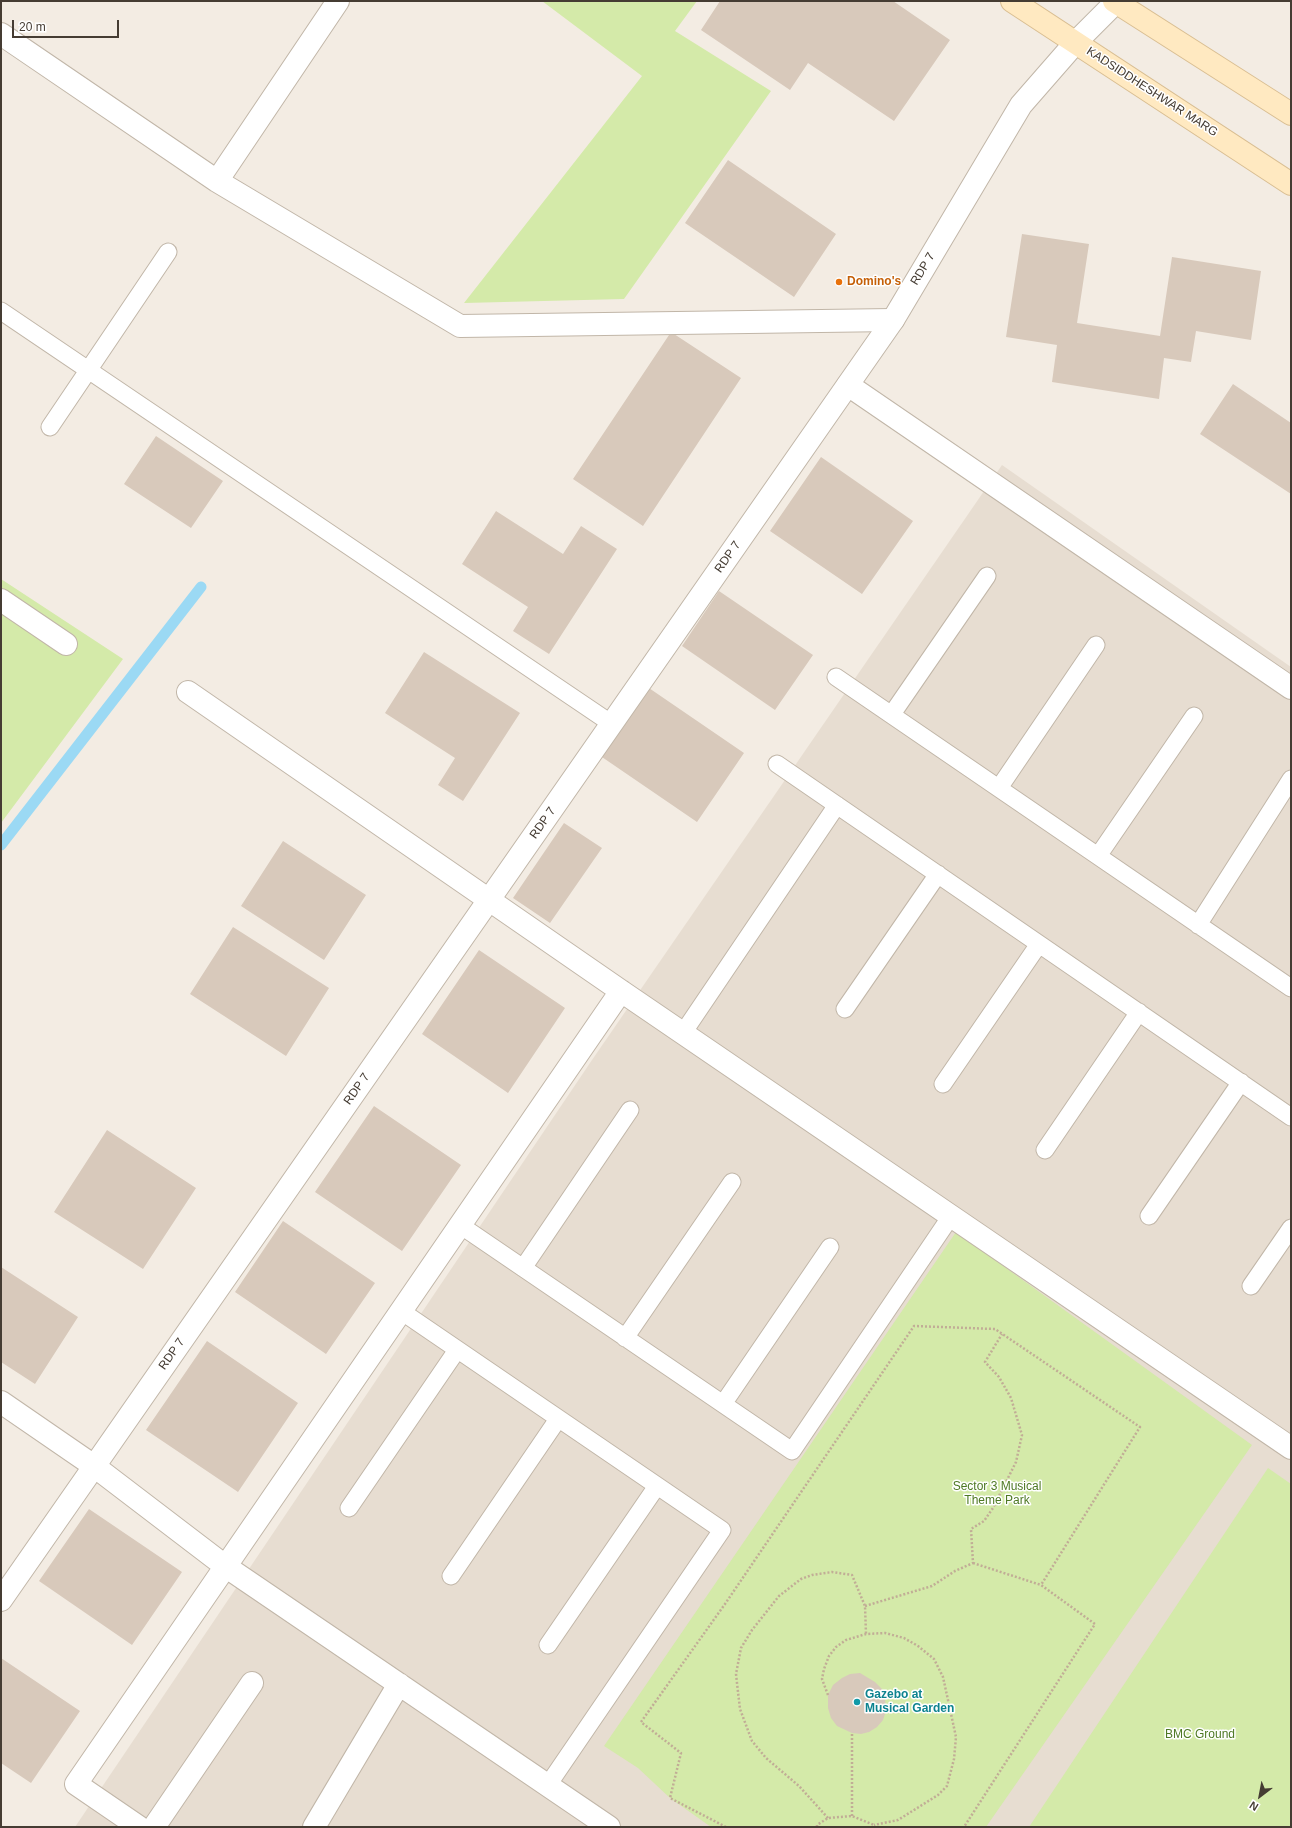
<!DOCTYPE html>
<html>
<head>
<meta charset="utf-8">
<style>
	body { margin:0 }
	#map { position:relative; width:1292px; height:1828px; overflow:hidden; background:#f3ece3; font-family:Helvetica,sans-serif }
	canvas { display:block }
	.frame { position:absolute; inset:0; border:2px solid #453c33; pointer-events:none }
	.north { position:absolute; left:1240px; top:1776px; width:40px; height:40px; -webkit-text-stroke:3px #fff; paint-order:stroke; rotate:212deg; font-size:11px; font-weight:700; line-height:16px; text-align:center; color:#453c33 }
	.north::after { content:''; display:block; margin:auto; width:14px; height:18px; background:#453c33; clip-path:polygon(50% 0,100% 100%,50% 72%,0 100%) }
	.scale { position:absolute; left:12px; top:20px; width:107px; height:18px; box-sizing:border-box; border:2px solid #453c33; border-top:0; padding-left:5px; font-size:12px; line-height:14px; white-space:nowrap; color:#453c33; -webkit-text-stroke:3px #fff; paint-order:stroke }
</style>
</head>
<body>
<div id="map">
<canvas width="1292" height="1828"></canvas>
<div class="frame"></div>
<div class="north">N</div>
<div class="scale">20 m</div>
</div>
<script>
const c = document.querySelector('canvas').getContext('2d');
c.lineJoin = 'round';
function paint(path, color) {
  c.fillStyle = color;
  c.fill(path, 'evenodd');
}
function toPath(rows) {
  const path = new Path2D();
  for (const r of rows) {
    path.moveTo(r[0], r[1]);
    for (let i = 2; i < r.length; i += 2) path.lineTo(r[i], r[i + 1]);
  }
  return path;
}
function stroke(path, color, width, dash) {
  c.strokeStyle = color;
  c.lineWidth = width;
  c.lineCap = dash ? 'butt' : 'round';
  c.setLineDash(dash || []);
  c.stroke(path);
}
function drawText(font, color, halo, rows, align = 'center') {
  c.font = font + ' Helvetica,sans-serif';
  c.lineWidth = 3;
  c.setLineDash([]);
  c.textBaseline = 'middle';
  c.strokeStyle = halo;
  c.fillStyle = color;
  for (const [text, x, y, turn = 0] of rows) {
    c.save();
    c.translate(x, y);
    c.rotate((+turn || 0) * Math.PI / 180);
    c.textAlign = isNaN(turn) ? turn : align;
    if (halo) c.strokeText(text, 0, 0);
    c.fillText(text, 0, 0);
    c.restore();
  }
}
const residential = toPath([
	[1002,465,1291,667,1291,1827,75,1827,592,1060]
]);
const green = toPath([
	[542,1,697,1,675,31,771,91,624,299,464,303,642,76],
	[1,579,123,659,1,823],
	[956,1232,1252,1445,986,1827,711,1827,670,1798,638,1768,604,1746],
	[1268,1468,1291,1484,1291,1827,1029,1827]
]);
const stream = toPath([
	[1,845,201,587]
]);
const building = toPath([
	[720,1,893,1,950,40,894,121,808,63,790,90,701,30],
	[728,160,836,234,794,297,685,223],
	[1022,234,1089,244,1077,323,1160,336,1172,257,1261,271,1251,340,1196,331,1191,362,1164,358,1159,399,1052,382,1057,345,1006,337],
	[671,332,741,378,643,526,573,479],
	[1233,384,1291,423,1291,494,1200,434],
	[156,436,223,481,191,528,124,484],
	[821,457,913,521,862,594,770,531],
	[496,511,563,554,581,526,617,549,549,654,513,631,528,607,462,564],
	[719,591,813,655,775,710,682,646],
	[424,652,520,713,463,801,438,785,455,758,385,713],
	[646,686,744,753,697,822,599,755],
	[564,823,602,848,550,923,513,898],
	[283,841,366,895,324,960,241,906],
	[233,927,329,988,286,1056,190,994],
	[479,950,565,1008,508,1093,422,1034],
	[374,1106,461,1165,402,1251,315,1192],
	[107,1130,196,1188,143,1269,54,1212],
	[283,1221,375,1283,326,1354,235,1292],
	[1,1267,78,1317,35,1384,1,1362],
	[207,1341,298,1403,238,1492,146,1430],
	[89,1509,182,1572,132,1645,39,1581],
	[1,1658,80,1711,31,1783,1,1763],
	[860,1673,875,1682,882,1689,885,1697,886,1711,883,1720,877,1727,869,1732,861,1734,852,1733,837,1726,831,1718,828,1708,828,1695,833,1685,842,1678,850,1674]
]);
const path = toPath([
	[973,1563,1041,1585],
	[865,1606,932,1586,955,1571,973,1563,971,1529,984,1521,993,1508,1016,1462,1022,1435,1011,1398,999,1377,985,1362,1002,1334],
	[828,1695,822,1679,824,1669,829,1656,836,1647,846,1640,866,1634,885,1633,904,1638,918,1646,934,1659,943,1677,956,1737,954,1759,947,1786,938,1795,898,1820,874,1825],
	[852,1816,852,1733],
	[828,1818,799,1786,766,1758,752,1741,740,1709,738,1692,736,1674,741,1648,752,1630,779,1596,801,1579,812,1575,832,1572,852,1575,865,1606,866,1634],
	[726,1827,670,1798,681,1753,641,1722,725,1604,914,1326,995,1329,1140,1427,1041,1585,1095,1624,964,1827],
	[817,1827,817,1825,828,1818,852,1816,874,1825,875,1827]
]);
const service = toPath([
	[1,311,612,724],
	[50,427,168,252],
	[836,677,1291,988],
	[892,714,987,576],
	[777,764,1291,1117],
	[999,788,1096,645],
	[1098,856,1194,716],
	[1198,925,1291,779],
	[845,1009,938,874],
	[683,1033,837,805],
	[943,1084,1039,944],
	[1045,1150,1139,1012],
	[1149,1216,1241,1082],
	[460,1225,792,1451,951,1216],
	[523,1268,630,1110],
	[1251,1286,1291,1228],
	[401,1311,722,1530,548,1785],
	[625,1338,732,1182],
	[723,1404,830,1247],
	[349,1508,457,1350],
	[451,1576,558,1419],
	[548,1645,657,1486]
]);
const minor = toPath([
	[1,34,217,181,460,326,893,320],
	[217,181,338,1],
	[848,385,1291,688],
	[1,600,66,644],
	[188,692,621,991,1291,1448],
	[1,1402,94,1466,225,1566,609,1827],
	[139,1827,76,1784,621,991],
	[154,1827,252,1683],
	[314,1827,399,1684]
]);
const tertiary = toPath([
	[1,1600,893,320,1021,105,1076,42,1117,1]
]);
const secondary = toPath([
	[1012,1,1291,184],
	[1114,1,1291,114]
]);
const markers = [
	[839,282,4,"#e8710a"],
	[857,1702,4,"#0f9aa8"]
];
const streetNames = [
	["KADSIDDHESHWAR MARG",1152,92,33],
	["RDP 7",923,269,-59],
	["RDP 7",728,557,-55],
	["RDP 7",543,823,-55],
	["RDP 7",357,1089,-55],
	["RDP 7",172,1354,-55]
];
const foodNames = [
	["Domino's",847,282]
];
const parkNames = [
	["Sector 3 Musical",997,1487],
	["Theme Park",997,1501],
	["BMC Ground",1200,1735]
];
const cultureNames = [
	["Gazebo at",865,1695],
	["Musical Garden",865,1709]
];
paint(residential, '#e7ddd1');
paint(green, '#d4eaa9');
stroke(stream, '#9bd9f4', 11);
paint(building, '#d8c9bb');
stroke(service, '#c1b6a8', 19);
stroke(minor, '#c1b6a8', 24);
stroke(tertiary, '#c1b6a8', 24);
stroke(secondary, '#d9be92', 24);
stroke(path, '#c1ad96', 2.5, [2, 2]);
stroke(service, '#fff', 17);
stroke(minor, '#fff', 22);
stroke(tertiary, '#fff', 22);
stroke(secondary, '#ffe9c1', 22);
for (const [x, y, r, color] of markers) {
  const dot = new Path2D();
  dot.arc(x, y, r, 0, 2 * Math.PI);
  c.fillStyle = color;
  c.fill(dot);
  stroke(dot, '#fff', 1.5);
}
drawText('12px', '#453c33', '#fff', streetNames);
drawText('bold 12px', '#c56008', '#fff', foodNames, 'left');
drawText('12px', '#4e7924', '#fff', parkNames);
drawText('bold 12px', '#0d838f', '#fff', cultureNames, 'left');
</script>
</body>
</html>
